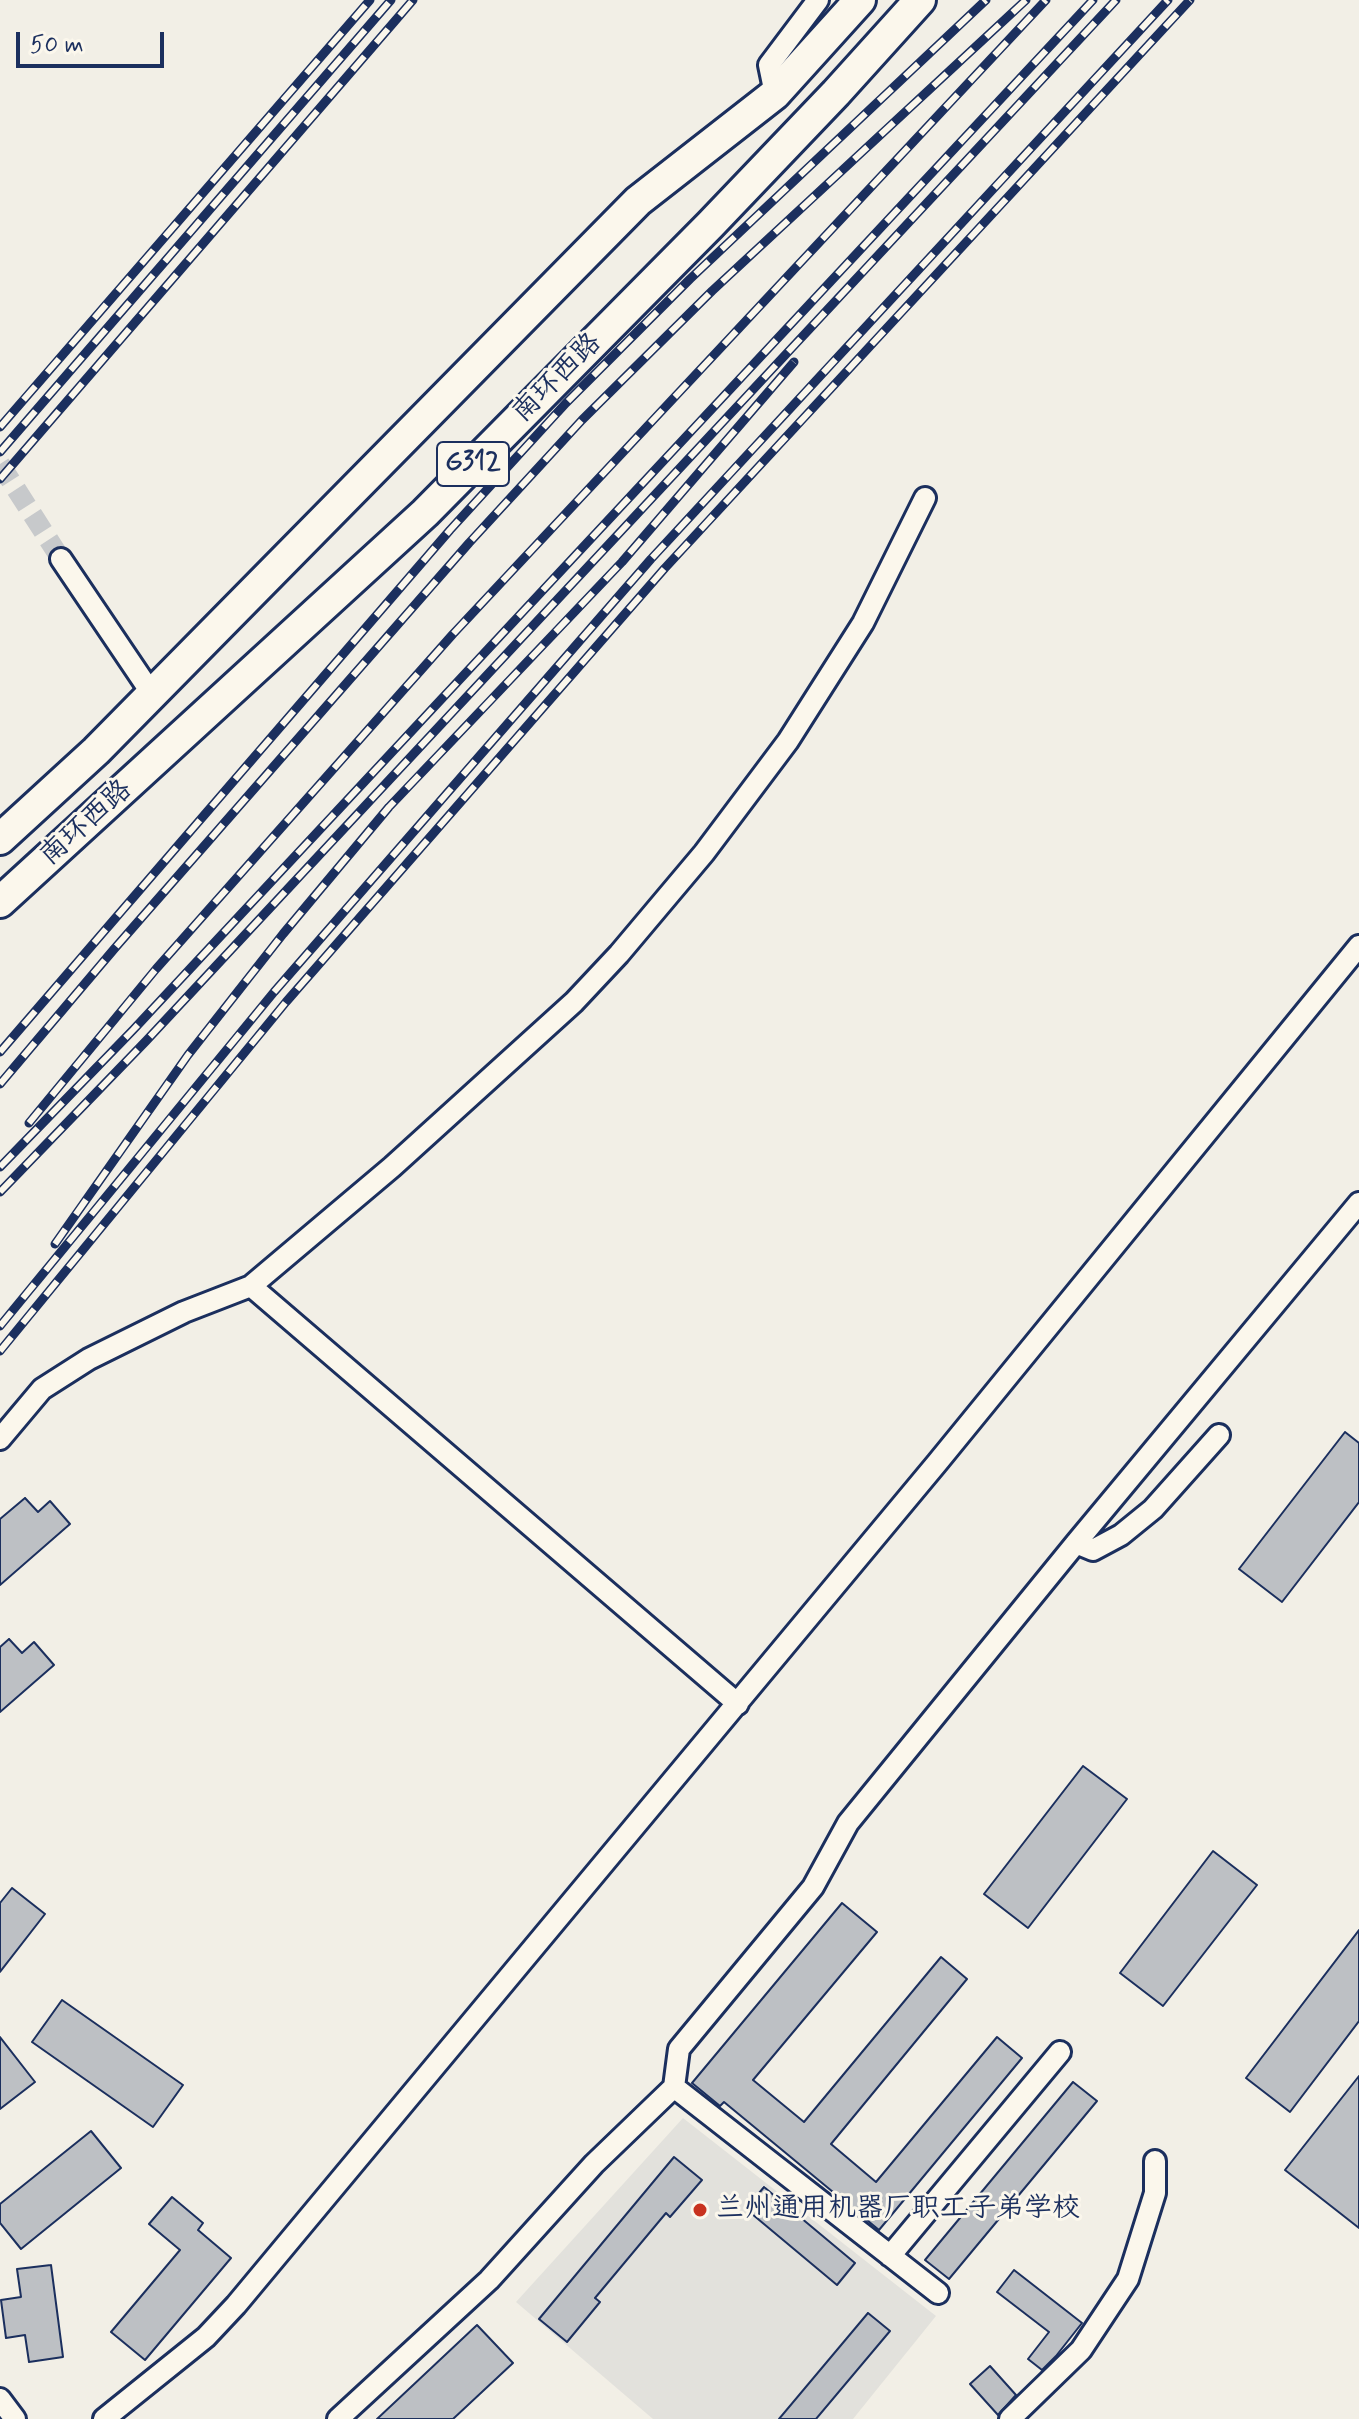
<!DOCTYPE html>
<html>
<head>
<meta charset="utf-8">
<style>
	body { margin:0 }
	#map { position:relative; width:1359px; height:2419px; overflow:hidden; background:#f2efe6; font-family:Mynerve,sans-serif }
	canvas { display:block }
	.scale { position:absolute; left:16px; top:32px; width:148px; height:36px; box-sizing:border-box; border:4px solid #1b2f5e; border-top:0; padding-left:10px; font-size:24px; line-height:28px; white-space:nowrap; color:#1b2f5e; -webkit-text-stroke:6px #fbf7ec; paint-order:stroke }
</style>
</head>
<body>
<div id="map">
<canvas width="1359" height="2419"></canvas>
<div class="scale">50 m</div>
</div>
<script>
const c = document.querySelector('canvas').getContext('2d');
c.lineJoin = 'round';
function paint(path, color) {
  c.fillStyle = color;
  c.fill(path, 'evenodd');
}
function toPath(rows) {
  const path = new Path2D();
  for (const r of rows) {
    path.moveTo(r[0], r[1]);
    for (let i = 2; i < r.length; i += 2) path.lineTo(r[i], r[i + 1]);
  }
  return path;
}
function stroke(path, color, width, dash) {
  c.strokeStyle = color;
  c.lineWidth = width;
  c.lineCap = dash ? 'butt' : 'round';
  c.setLineDash(dash || []);
  c.stroke(path);
}
function drawText(font, color, halo, rows, align = 'center') {
  c.font = font + ' Mynerve,"LXGW WenKai TC",sans-serif';
  c.lineWidth = 6;
  c.setLineDash([]);
  c.textBaseline = 'middle';
  c.strokeStyle = halo;
  c.fillStyle = color;
  for (const [text, x, y, turn = 0] of rows) {
    c.save();
    c.translate(x, y);
    c.rotate((+turn || 0) * Math.PI / 180);
    c.textAlign = isNaN(turn) ? turn : align;
    if (halo) c.strokeText(text, 0, 0);
    c.fillText(text, 0, 0);
    c.restore();
  }
}
const built = toPath([
	[683,2118,936,2316,853,2419,653,2419,516,2302]
]);
const building = toPath([
	[1345,1432,1359,1443,1359,1502,1282,1602,1239,1569,1345,1432],
	[25,1498,38,1512,50,1501,70,1524,0,1585,0,1519,25,1498],
	[9,1639,22,1653,34,1642,54,1665,0,1712,0,1647,9,1639],
	[1083,1766,1127,1799,1028,1928,984,1894,1083,1766],
	[1213,1851,1257,1885,1163,2006,1120,1973,1213,1851],
	[12,1888,45,1914,0,1972,0,1903,12,1888],
	[842,1903,877,1932,753,2080,804,2122,941,1957,967,1979,831,2144,876,2182,997,2037,1022,2058,879,2230,724,2102,720,2106,692,2083,842,1903],
	[1359,1930,1359,2021,1290,2112,1246,2078,1359,1930],
	[62,2000,183,2085,153,2127,32,2042,62,2000],
	[0,2037,35,2082,0,2109,0,2037],
	[1359,2076,1359,2228,1285,2170,1359,2076],
	[1073,2082,1097,2101,949,2279,925,2260,1073,2082],
	[91,2131,121,2168,21,2249,0,2223,0,2204,91,2131],
	[674,2157,702,2180,670,2217,666,2213,595,2298,600,2302,567,2342,539,2319,674,2157],
	[764,2187,855,2263,837,2285,746,2209,764,2187],
	[172,2197,203,2223,198,2230,231,2258,145,2360,111,2332,180,2250,149,2224,172,2197],
	[51,2265,63,2357,29,2362,25,2335,6,2338,1,2300,21,2297,17,2269,51,2265],
	[1014,2270,1082,2323,1056,2356,1042,2370,1028,2359,1049,2332,997,2292,1014,2270],
	[868,2313,890,2331,816,2419,779,2419,868,2313],
	[477,2325,513,2363,453,2419,377,2419,477,2325],
	[990,2366,1016,2395,998,2415,970,2384,990,2366]
]);
const minorTunnel = toPath([
	[0,464,61,559]
]);
const minor = toPath([
	[775,94,769,65,818,0],
	[61,559,152,694],
	[251,1286,738,1704],
	[0,1439,42,1389,89,1359,184,1312,251,1286,392,1167,574,1002,619,954,704,853,788,741,863,623,925,498],
	[1076,1543,1093,1550,1121,1535,1153,1509,1219,1435],
	[674,2087,679,2049,813,1887,848,1823,1076,1543,1359,1203],
	[890,2256,1060,2052],
	[0,2399,15,2419],
	[104,2419,206,2337,236,2305,937,1463,1359,946],
	[338,2419,489,2280,594,2164,674,2087,938,2293],
	[1010,2419,1081,2350,1128,2279,1155,2193,1155,2161]
]);
const highway = toPath([
	[0,839,96,751,638,201,775,94,860,0],
	[0,902,425,513,710,225,836,93,920,0]
]);
const rail = toPath([
	[0,427,370,0],
	[0,452,391,0],
	[0,479,413,0],
	[0,1052,450,530,566,403,690,279,986,0],
	[0,1084,115,948,469,543,582,420,712,291,1026,0],
	[29,1123,156,969,453,634,1046,0],
	[0,1167,133,1030,1093,0],
	[0,1192,146,1041,1116,0],
	[55,1244,188,1055,283,934,389,807,622,562,794,362],
	[0,1326,274,992,651,559,1168,0],
	[0,1351,286,1002,665,568,1190,0]
]);
const markers = [
	[700,2210,8,"#c8321e"]
];
const shields = [
	[473,464,72]
];
const shieldNames = [
	["G312",473,464]
];
const streetNames = [
	["南环西路",558,379,-45],
	["南环西路",87,824,-42]
];
const poiNames = [
	["兰州通用机器厂职工子弟学校",716,2210]
];
paint(built, '#e2e1dc');
paint(building, '#bdc0c4');
stroke(building, '#1b2f5e', 2);
stroke(minorTunnel, '#c7c9cb', 20, [20, 10]);
stroke(minor, '#1b2f5e', 26);
stroke(highway, '#1b2f5e', 36);
stroke(minor, '#fbf7ec', 20);
stroke(highway, '#fbf7ec', 30);
stroke(rail, '#1b2f5e', 9);
stroke(rail, '#fbf7ec', 6, [18]);
for (const [x, y, r, color] of markers) {
  const dot = new Path2D();
  dot.arc(x, y, r, 0, 2 * Math.PI);
  c.fillStyle = color;
  c.fill(dot);
  stroke(dot, '#fbf7ec', 3);
}
for (const [x, y, w] of shields) {
  const box = new Path2D();
  box.roundRect(x - w / 2, y - 22, w, 44, 6);
  c.fillStyle = '#fbf7ec';
  c.fill(box);
  stroke(box, '#1b2f5e', 2);
}
drawText('bold 26px', '#1b2f5e', null, shieldNames);
drawText('28px', '#1b2f5e', '#fbf7ec', streetNames);
drawText('28px', '#1b2f5e', '#fbf7ec', poiNames, 'left');
</script>
</body>
</html>
